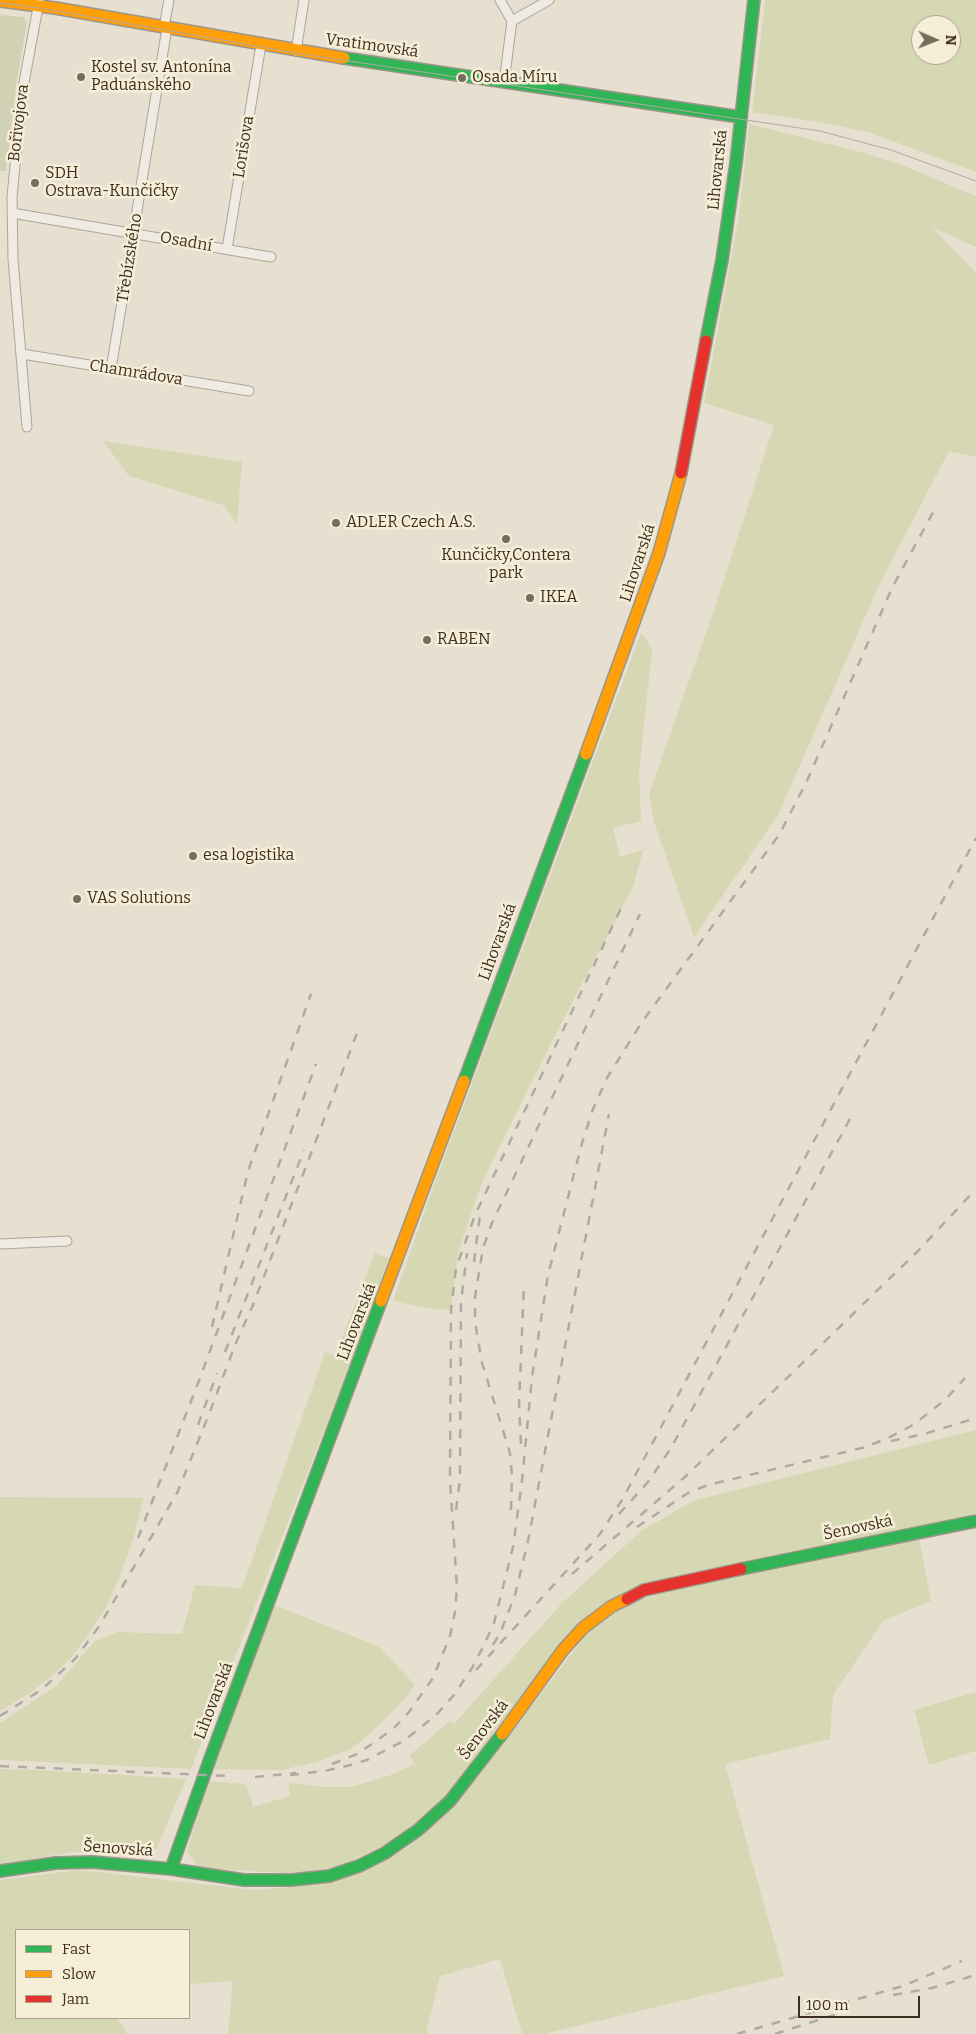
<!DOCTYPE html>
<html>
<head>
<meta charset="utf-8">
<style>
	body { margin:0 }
	#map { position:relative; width:976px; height:2034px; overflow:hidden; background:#e7e0d1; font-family:Bitter,serif }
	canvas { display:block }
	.legend { position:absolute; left:15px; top:1929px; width:175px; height:90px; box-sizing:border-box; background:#f7eed8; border:1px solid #ada18e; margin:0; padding:6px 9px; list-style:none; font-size:15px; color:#3d2e20 }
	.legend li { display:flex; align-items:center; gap:10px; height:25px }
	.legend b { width:25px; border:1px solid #ada18e }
	.north { position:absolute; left:911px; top:15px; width:50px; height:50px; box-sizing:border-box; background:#f7eed8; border:1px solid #ada18e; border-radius:50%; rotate:91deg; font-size:14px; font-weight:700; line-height:20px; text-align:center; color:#3d2e20 }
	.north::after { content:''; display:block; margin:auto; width:18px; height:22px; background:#786c5e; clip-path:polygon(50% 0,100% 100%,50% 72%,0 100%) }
	.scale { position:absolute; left:798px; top:1996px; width:122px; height:22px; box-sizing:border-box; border:2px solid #3d2e20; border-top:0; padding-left:6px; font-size:15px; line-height:18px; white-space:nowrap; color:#3d2e20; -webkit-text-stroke:4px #f7eed8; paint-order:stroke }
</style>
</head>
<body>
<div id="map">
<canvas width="976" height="2034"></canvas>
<ul class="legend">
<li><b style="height:6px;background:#30b455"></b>Fast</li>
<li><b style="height:6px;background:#ff9f0a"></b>Slow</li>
<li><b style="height:6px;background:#e5322d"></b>Jam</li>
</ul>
<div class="north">N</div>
<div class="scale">100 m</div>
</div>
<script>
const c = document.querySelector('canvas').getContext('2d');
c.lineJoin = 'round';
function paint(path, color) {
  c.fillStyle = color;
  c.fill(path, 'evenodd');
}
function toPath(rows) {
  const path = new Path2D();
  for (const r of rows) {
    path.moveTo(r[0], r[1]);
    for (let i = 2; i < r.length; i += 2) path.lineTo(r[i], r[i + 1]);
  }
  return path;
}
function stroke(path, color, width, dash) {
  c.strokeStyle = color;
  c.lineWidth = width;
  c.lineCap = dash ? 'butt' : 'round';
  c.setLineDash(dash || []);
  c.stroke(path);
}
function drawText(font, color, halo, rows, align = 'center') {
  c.font = font + ' Bitter,serif';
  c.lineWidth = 5;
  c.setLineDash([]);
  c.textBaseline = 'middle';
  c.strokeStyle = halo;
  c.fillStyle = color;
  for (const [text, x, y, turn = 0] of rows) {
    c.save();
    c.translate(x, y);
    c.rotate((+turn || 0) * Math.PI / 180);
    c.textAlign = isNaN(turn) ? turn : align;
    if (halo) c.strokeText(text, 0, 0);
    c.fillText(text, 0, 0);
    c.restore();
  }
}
const green = toPath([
	[765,0,976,0,976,172,871,133,831,124,752,112],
	[921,25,951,25,951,55,921,55],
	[749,124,861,152,902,165,976,196,976,247,932,227,976,273,976,457,949,451,880,583,778,815,694,937,654,822,649,794,714,610,774,425,704,403,739,216],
	[103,441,242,462,237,524,223,505,129,476],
	[641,633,650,645,652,651,639,771,641,821,613,828,620,857,643,850,633,887,554,1037,482,1182,458,1253,451,1310,425,1308,393,1301,434,1185],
	[375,1253,389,1258,351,1362,191,1769,0,1760,0,1723,56,1686,95,1641,117,1632,182,1634,195,1585,242,1588,325,1352,335,1356],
	[976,1430,976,1513,961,1518,684,1574,611,1599,559,1646,444,1798,396,1839,344,1865,299,1874,200,1868,187,1852,208,1781,246,1784,253,1807,290,1796,288,1783,324,1787,351,1787,394,1774,414,1764,410,1755,450,1721,454,1724,561,1604,641,1531,695,1500],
	[0,1497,143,1498,134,1537,118,1581,105,1609,89,1633,71,1658,53,1675,30,1693,0,1711],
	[919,1539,931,1601,883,1621,833,1695,830,1739,725,1764,784,1976,544,2034,522,2034,500,1959,440,1976,426,2034,228,2034,233,1981,189,1984,189,1930,16,1930,16,2018,117,2018,127,2034,0,2034,0,1880,79,1870,255,1890,314,1885,347,1877,407,1848,460,1798,587,1634,627,1603,675,1589],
	[274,1605,378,1646,415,1685,400,1704,365,1738,351,1749,320,1761,282,1770,211,1769],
	[976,1692,976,1751,929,1765,914,1710],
	[0,1769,57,1771,186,1779,157,1848,147,1856,72,1852,0,1865]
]);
const cemetery = toPath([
	[0,15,23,17,27,22,17,79,6,171,0,171]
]);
const street = toPath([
	[500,0,512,21,504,82],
	[512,21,549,0],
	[164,27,169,0],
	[296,51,304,0],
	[12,213,271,257],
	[227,249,261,45],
	[22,354,249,391],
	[111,369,167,28],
	[27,427,13,259,12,197,22,93,39,2],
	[0,1244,67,1241]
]);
const fast = toPath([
	[344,58,740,117],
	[706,341,722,260,736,163,754,0],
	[464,1081,586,754],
	[741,1569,976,1521],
	[171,1869,211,1756,381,1301],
	[0,1871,56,1863,92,1862,171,1869,244,1880,292,1880,329,1876,359,1866,385,1853,418,1830,450,1801,502,1734]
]);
const slow = toPath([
	[0,1,55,8,344,58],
	[586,754,659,553,681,473],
	[381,1301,464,1081],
	[502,1734,563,1650,583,1628,612,1606,627,1599]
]);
const jam = toPath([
	[681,473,706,341],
	[627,1599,644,1590,741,1569]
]);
const tram = toPath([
	[0,3,46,9,295,53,820,131,891,150,976,181]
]);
const rail = toPath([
	[474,1262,480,1215],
	[212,1327,248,1171,311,994],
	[225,1352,304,1150],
	[198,1425,217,1373],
	[891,1441,924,1434,976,1418],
	[521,1444,519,1405,524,1283],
	[456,1510,460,1480,461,1302,467,1253],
	[511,1510,512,1475,510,1453,482,1363,475,1322,475,1297,483,1248,492,1223,640,914],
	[619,1514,648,1482,671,1448,851,1117],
	[637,1527,688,1493,708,1485,866,1447,890,1437,913,1425,945,1400,965,1378],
	[138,1538,200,1378,316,1064],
	[572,1574,686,1476,918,1251,976,1189],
	[493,1645,501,1631,515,1595,528,1541,609,1114],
	[476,1670,600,1534,622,1500,976,838],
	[0,1716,41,1690,75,1659,100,1625,178,1491,211,1409,235,1345,253,1305,359,1028],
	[332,1764,355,1755,375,1742,394,1728,409,1712,433,1678,450,1636,455,1612,457,1588,450,1480,451,1310,456,1268,475,1215,624,902],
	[0,1766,229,1776],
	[290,1775,324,1771,347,1766,367,1760,405,1740,436,1715,454,1695,472,1668,483,1647,494,1623,513,1547,522,1481,532,1377,548,1275,582,1143,593,1109,607,1078,642,1022,779,835,806,783,893,586,937,505],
	[255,1777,296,1773],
	[893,1995,932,1988,976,1975],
	[737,2034,903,1986,962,1961],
	[775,2034,837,2014]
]);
const markers = [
	[81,77,5,"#786c5e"],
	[462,78,5,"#786c5e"],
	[35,183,5,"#786c5e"],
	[336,523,5,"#786c5e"],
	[506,539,5,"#786c5e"],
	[530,598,5,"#786c5e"],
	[427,640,5,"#786c5e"],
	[193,856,5,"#786c5e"],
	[77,899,5,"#786c5e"]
];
const streetNames = [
	["Vratimovská",372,46,8],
	["Bořivojova",19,123,-83],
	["Lorišova",244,147,-81],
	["Lihovarská",718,170,-84],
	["Osadní",186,242,10],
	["Třebízského",130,258,-81],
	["Chamrádova",136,373,9],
	["Lihovarská",638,563,-72],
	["Lihovarská",498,942,-70],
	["Lihovarská",357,1322,-69],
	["Šenovská",858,1528,-12],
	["Lihovarská",214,1701,-69],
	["Šenovská",484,1730,-53],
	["Šenovská",118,1849,4]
];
const poiNames = [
	["Kostel sv. Antonína",91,68],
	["Paduánského",91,86],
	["Osada Míru",472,78],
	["SDH",45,174],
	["Ostrava-Kunčičky",45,192],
	["ADLER Czech A.S.",346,523],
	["Kunčičky,Contera",506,556,"center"],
	["park",506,574,"center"],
	["IKEA",540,598],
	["RABEN",437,640],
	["esa logistika",203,856],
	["VAS Solutions",87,899]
];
paint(green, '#d6d7b3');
paint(cemetery, '#d1d1b3');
stroke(street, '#ada599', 11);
stroke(fast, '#9c958a', 14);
stroke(slow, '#9c958a', 14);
stroke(jam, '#9c958a', 14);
stroke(street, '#efebe3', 9);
stroke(fast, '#30b455', 11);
stroke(slow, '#ff9f0a', 11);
stroke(jam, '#e5322d', 11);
stroke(tram, '#afaaa2', 1);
stroke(rail, '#afaaa2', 2.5, [9, 9]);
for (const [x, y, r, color] of markers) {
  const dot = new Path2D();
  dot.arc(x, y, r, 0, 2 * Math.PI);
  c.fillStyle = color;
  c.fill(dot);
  stroke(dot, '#f7eed8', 2);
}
drawText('16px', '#3d2e20', '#f7eed8', streetNames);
drawText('16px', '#3d2e20', '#f7eed8', poiNames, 'left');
</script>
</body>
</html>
